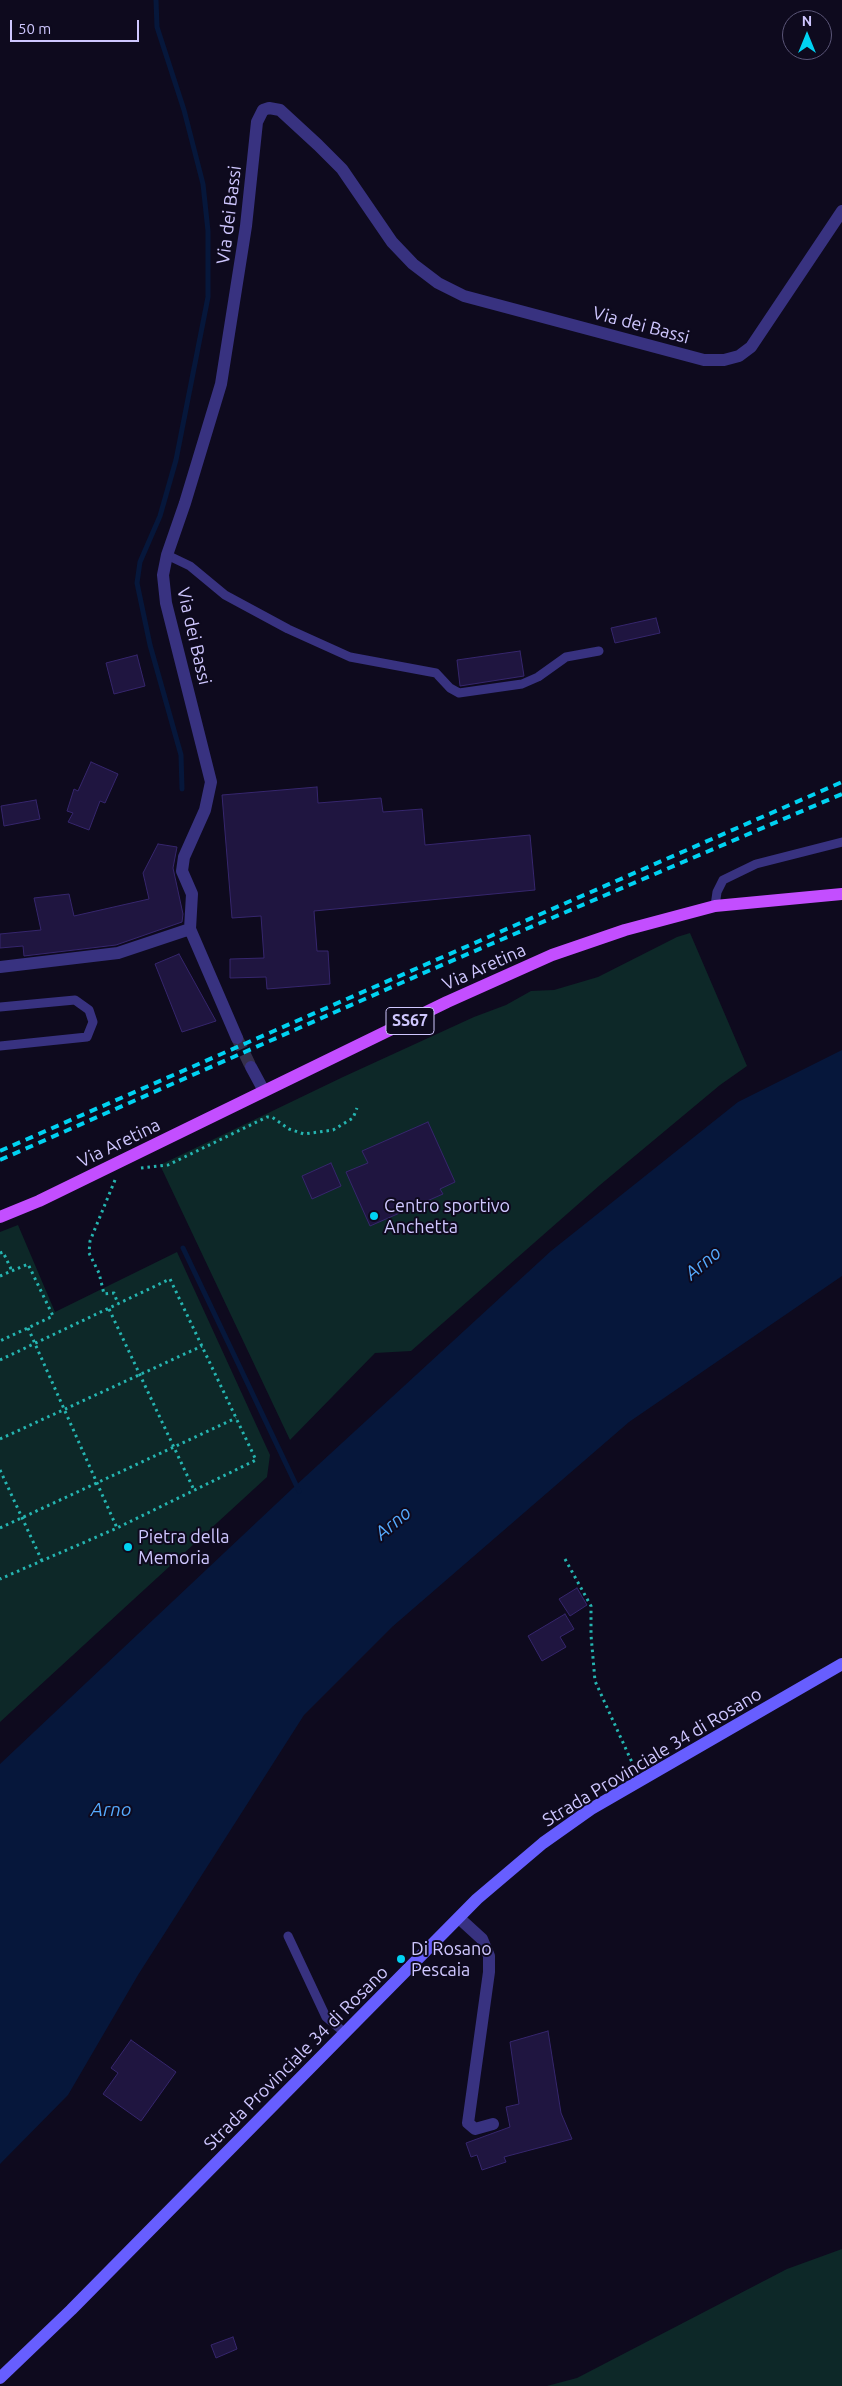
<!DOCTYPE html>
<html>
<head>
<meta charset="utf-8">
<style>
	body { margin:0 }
	#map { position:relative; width:842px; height:2386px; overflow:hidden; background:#0e0a1e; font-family:Ubuntu,sans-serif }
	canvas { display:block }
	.north { position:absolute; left:782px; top:10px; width:50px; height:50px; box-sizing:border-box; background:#0e0a1e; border:1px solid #5b5678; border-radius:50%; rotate:0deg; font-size:14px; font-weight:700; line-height:20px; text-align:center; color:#cfc7ff }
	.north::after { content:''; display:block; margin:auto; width:18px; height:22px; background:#00d2f2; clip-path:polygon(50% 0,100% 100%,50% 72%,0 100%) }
	.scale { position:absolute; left:10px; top:20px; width:129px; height:22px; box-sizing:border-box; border:2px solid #cfc7ff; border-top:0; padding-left:6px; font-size:15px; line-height:18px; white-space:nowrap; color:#cfc7ff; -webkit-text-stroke:4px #0e0a1e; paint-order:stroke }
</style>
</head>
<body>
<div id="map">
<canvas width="842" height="2386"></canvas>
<div class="north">N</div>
<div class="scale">50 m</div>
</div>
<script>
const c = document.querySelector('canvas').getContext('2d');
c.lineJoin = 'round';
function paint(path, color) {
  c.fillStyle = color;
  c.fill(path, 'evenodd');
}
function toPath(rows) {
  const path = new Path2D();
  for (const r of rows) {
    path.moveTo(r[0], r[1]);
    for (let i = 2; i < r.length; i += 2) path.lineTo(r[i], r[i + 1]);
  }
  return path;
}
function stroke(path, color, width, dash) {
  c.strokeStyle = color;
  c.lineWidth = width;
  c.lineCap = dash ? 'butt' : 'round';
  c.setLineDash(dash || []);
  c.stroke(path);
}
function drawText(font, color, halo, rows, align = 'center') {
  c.font = font + ' Ubuntu,sans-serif';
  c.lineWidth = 4;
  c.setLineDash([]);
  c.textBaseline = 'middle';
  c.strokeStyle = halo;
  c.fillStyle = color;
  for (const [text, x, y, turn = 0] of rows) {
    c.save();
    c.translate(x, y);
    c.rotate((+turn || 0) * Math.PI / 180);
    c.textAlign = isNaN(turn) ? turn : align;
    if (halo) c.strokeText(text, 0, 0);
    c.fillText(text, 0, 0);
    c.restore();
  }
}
const green = toPath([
	[690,933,747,1066,720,1085,600,1185,411,1351,375,1353,290,1440,160,1165,343,1077,474,1017,506,1005,531,991,554,990,598,977,677,937],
	[18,1225,55,1312,177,1252,270,1455,267,1477,0,1722,0,1232],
	[842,2249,842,2386,547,2386,577,2378,787,2269]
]);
const water = toPath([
	[842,1050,842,1276,629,1422,392,1627,304,1715,138,1975,68,2095,0,2164,0,1764,293,1488,551,1251,738,1102]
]);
const stream = toPath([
	[156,0,157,27,184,110,203,184,208,231,208,297,176,460,160,516,140,562,137,583,150,645,181,755,182,789],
	[183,1248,299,1491]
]);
const building = toPath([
	[656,618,660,633,615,643,611,628,656,618],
	[520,651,524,676,460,686,457,660,520,651],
	[137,655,145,686,114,694,106,663,137,655],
	[91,762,118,774,105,803,100,801,89,830,68,822,73,813,67,811,74,789,78,791,91,762],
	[317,787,318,803,381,798,383,812,422,809,425,845,530,835,535,890,314,911,317,951,328,951,330,984,267,989,266,977,230,978,230,959,264,958,261,916,232,918,222,795,317,787],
	[36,800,40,819,4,826,1,806,36,800],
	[158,844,177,847,173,868,183,914,182,922,116,945,24,956,23,946,0,948,0,934,41,930,34,898,69,894,74,916,149,899,143,873,158,844],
	[179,954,216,1021,182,1032,155,964,179,954],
	[428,1122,455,1182,440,1189,443,1194,370,1226,346,1172,368,1163,362,1151,428,1122],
	[331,1163,341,1186,312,1199,302,1176,331,1163],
	[577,1588,587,1605,570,1616,559,1599,577,1588],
	[565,1614,574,1629,560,1637,566,1647,542,1661,528,1636,565,1614],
	[548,2031,561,2113,572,2139,504,2157,506,2162,482,2170,477,2155,471,2157,466,2143,510,2127,506,2107,519,2104,510,2042,548,2031],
	[131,2040,176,2072,141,2121,103,2094,118,2073,111,2068,131,2040],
	[233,2337,237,2349,216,2358,211,2345,233,2337]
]);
const minorTunnel = toPath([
	[237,1038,251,1067]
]);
const path = toPath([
	[141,1168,168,1165,267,1117,272,1117,289,1129,304,1134,333,1130,353,1118,357,1108],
	[115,1180,90,1241,89,1253,99,1273,104,1294,114,1293,118,1304],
	[0,1253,3,1252,12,1271],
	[0,1276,28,1264,53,1316,0,1341],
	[109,1309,194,1490],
	[28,1328,117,1528],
	[0,1360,170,1279,256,1460,117,1528,0,1579],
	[0,1439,202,1346],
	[0,1470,42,1561],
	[0,1528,236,1418],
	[565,1559,591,1606,591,1635,595,1681,635,1769]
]);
const service = toPath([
	[167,555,190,566,225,595,288,629,350,657,436,673,450,688,459,693,522,684,538,677,566,657,599,651],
	[715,906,717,892,723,880,756,864,842,842],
	[0,1007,75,1000,89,1010,93,1022,87,1037,0,1046],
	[288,1936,326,2017,345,2033]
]);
const minor = toPath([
	[0,967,118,953,190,929],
	[237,1038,190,929,192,894,182,871,184,857,205,810,211,782,166,603,163,575,167,555,185,503,221,384,246,226,257,122,263,110,269,108,280,110,318,145,342,169,392,242,413,264,438,283,464,296,704,360,724,360,739,356,751,347,842,211],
	[251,1067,264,1091],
	[459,1918,482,1939,489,1956,489,1972,468,2123,475,2129,493,2124]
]);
const secondary = toPath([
	[0,2378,71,2310,477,1899,543,1843,591,1809,842,1664]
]);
const primary = toPath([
	[0,1217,39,1201,447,1002,552,955,625,930,715,906,842,894]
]);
const rail = toPath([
	[0,1151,842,782],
	[0,1160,435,968,842,794]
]);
const markers = [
	[374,1216,5,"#00d2f2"],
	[128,1547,5,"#00d2f2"],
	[401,1959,5,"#00d2f2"]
];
const shields = [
	[410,1021,48]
];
const shieldNames = [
	["SS67",410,1021]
];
const streetNames = [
	["Via dei Bassi",229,215,-83],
	["Via dei Bassi",641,325,15],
	["Via dei Bassi",194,636,77],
	["Via Aretina",484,967,-24],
	["Via Aretina",119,1143,-26],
	["Strada Provinciale 34 di Rosano",652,1757,-31],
	["Strada Provinciale 34 di Rosano",296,2058,-45]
];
const poiNames = [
	["Centro sportivo",384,1206],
	["Anchetta",384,1227],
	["Pietra della",138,1537],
	["Memoria",138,1558],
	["Di Rosano",411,1949],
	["Pescaia",411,1970]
];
const waterNames = [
	["Arno",703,1263,-40],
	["Arno",393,1523,-40],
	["Arno",111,1810]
];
paint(green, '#0d2828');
paint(water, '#06173b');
stroke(stream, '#06173b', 5);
paint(building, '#1f1540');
stroke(building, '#36266d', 1);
stroke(minorTunnel, '#35304b', 12, [12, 6]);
stroke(path, '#25b5b1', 3, [2.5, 4]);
stroke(service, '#383280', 9);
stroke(minor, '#383280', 12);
stroke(secondary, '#675eff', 12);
stroke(primary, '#c34eff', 12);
stroke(rail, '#00d2f2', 4, [8, 6]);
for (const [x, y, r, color] of markers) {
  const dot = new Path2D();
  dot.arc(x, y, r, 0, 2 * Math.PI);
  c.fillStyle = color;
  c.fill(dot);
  stroke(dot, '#0e0a1e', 2);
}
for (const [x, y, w] of shields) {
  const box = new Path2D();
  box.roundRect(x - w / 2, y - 13.5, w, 27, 4);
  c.fillStyle = '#0e0a1e';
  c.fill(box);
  stroke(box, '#cfc7ff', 1);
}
drawText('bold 16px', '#cfc7ff', null, shieldNames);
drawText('18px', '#cfc7ff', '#0e0a1e', streetNames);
drawText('18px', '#cfc7ff', '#0e0a1e', poiNames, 'left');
drawText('italic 19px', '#55abff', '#0e0a1e', waterNames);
</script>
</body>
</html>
